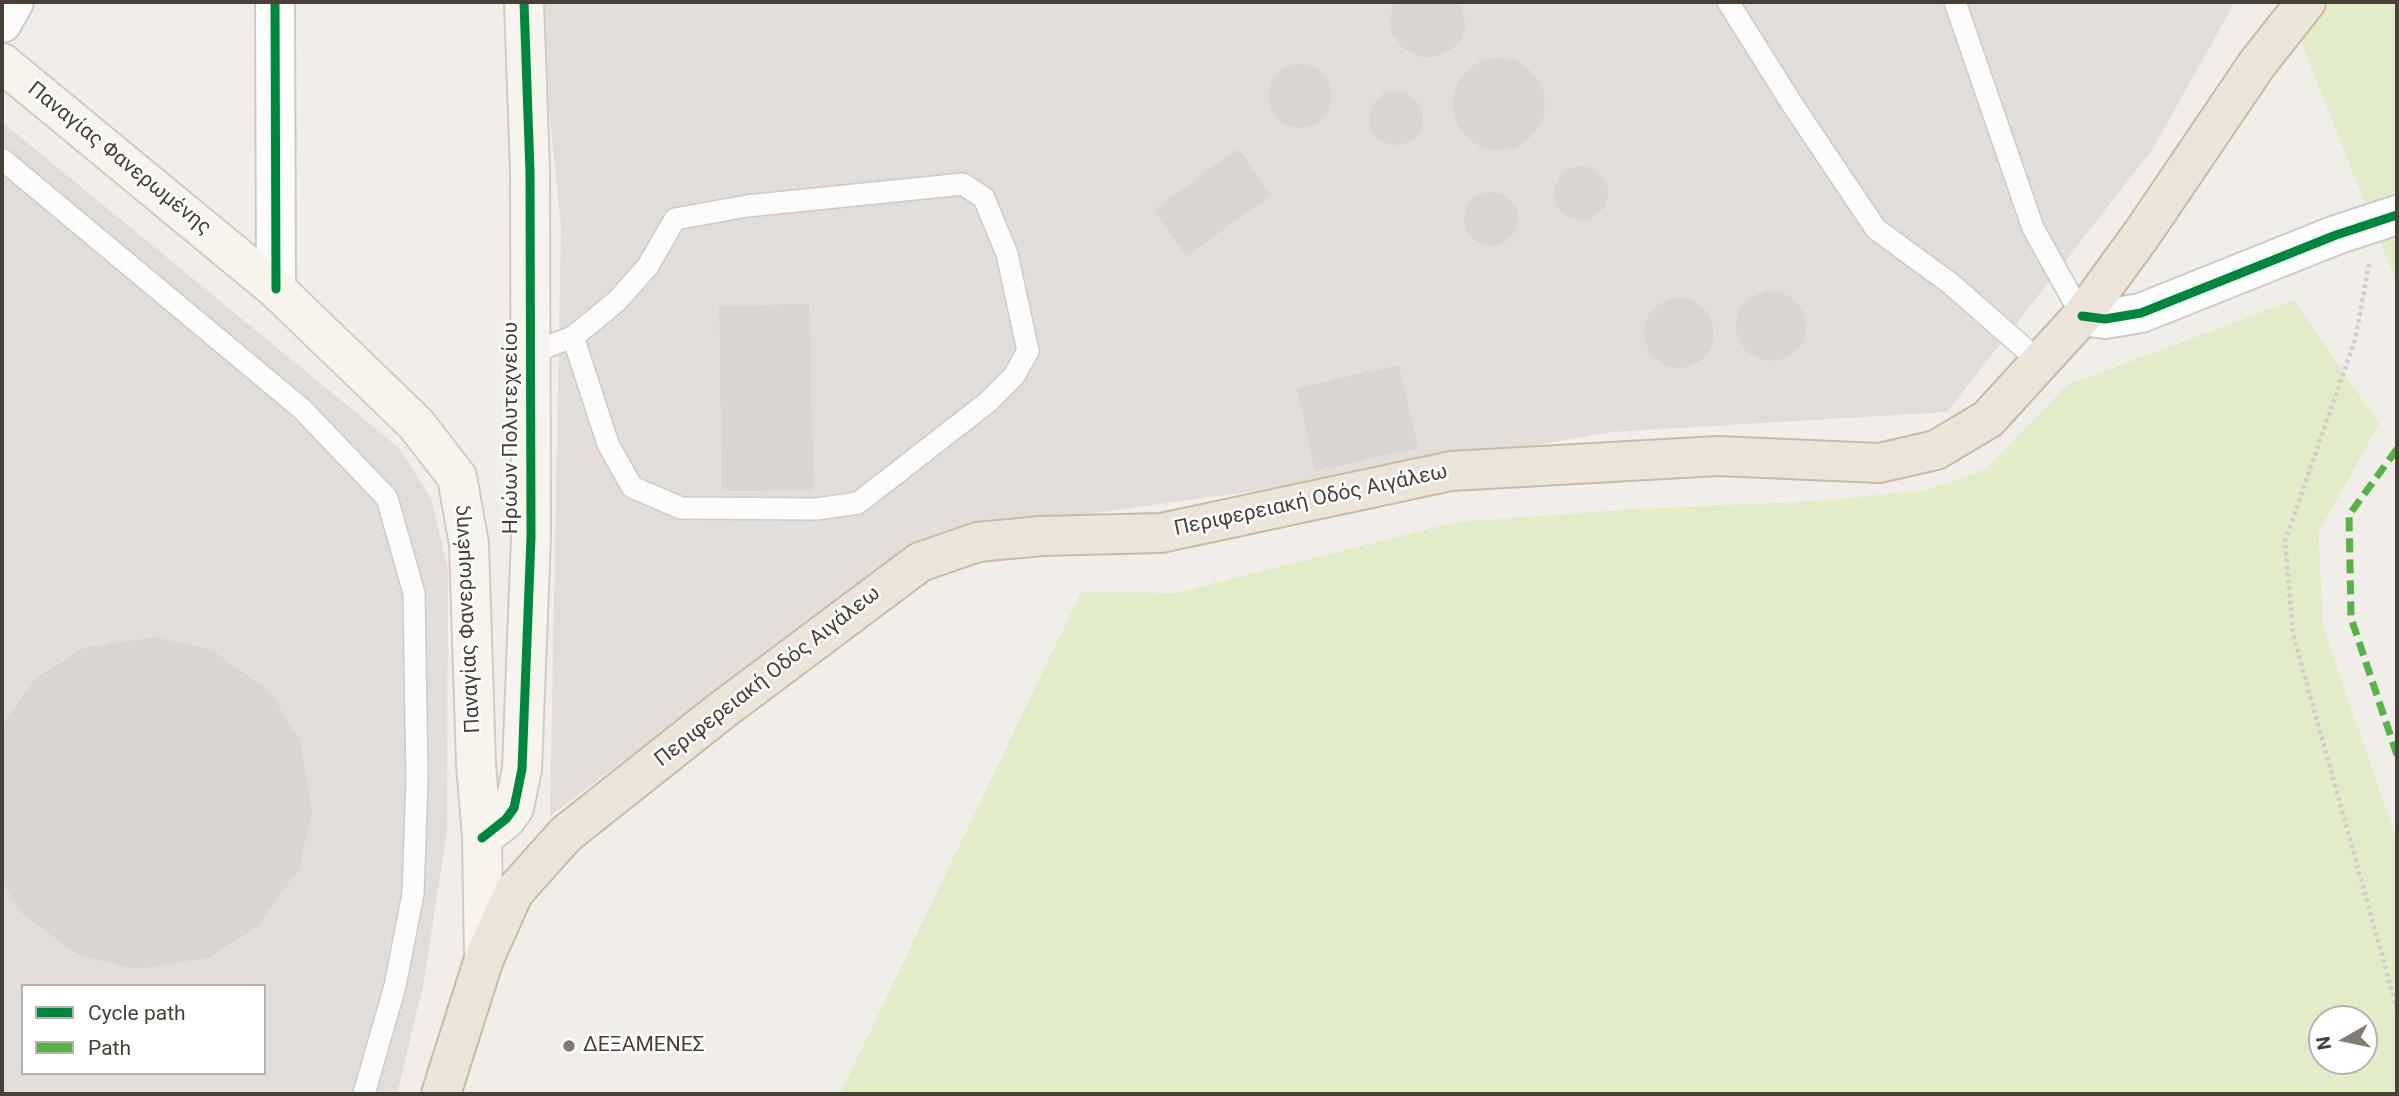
<!DOCTYPE html>
<html>
<head>
<meta charset="utf-8">
<style>
	body { margin:0 }
	#map { position:relative; width:2399px; height:1096px; overflow:hidden; background:#f1eeea; font-family:Roboto,sans-serif }
	canvas { display:block }
	.frame { position:absolute; inset:0; border:4px solid #483f36; pointer-events:none }
	.legend { position:absolute; left:21px; top:984px; width:245px; height:91px; box-sizing:border-box; background:#fff; border:2px solid #b6b2af; margin:0; padding:9px 12px; list-style:none; font-size:21px; color:#483f36 }
	.legend li { display:flex; align-items:center; gap:14px; height:35px }
	.legend b { width:35px; border:2px solid #b6b2af }
	.north { position:absolute; left:2308px; top:1005px; width:70px; height:70px; box-sizing:border-box; background:#fff; border:2px solid #b6b2af; border-radius:50%; rotate:261deg; font-size:19px; font-weight:700; line-height:28px; text-align:center; color:#483f36 }
	.north::after { content:''; display:block; margin:auto; width:24px; height:32px; background:#837c75; clip-path:polygon(50% 0,100% 100%,50% 72%,0 100%) }
</style>
</head>
<body>
<div id="map">
<canvas width="2399" height="1096"></canvas>
<div class="frame"></div>
<ul class="legend">
<li><b style="height:9px;background:#00873e"></b>Cycle path</li>
<li><b style="height:9px;background:#57b346"></b>Path</li>
</ul>
<div class="north">N</div>
</div>
<script>
const c = document.querySelector('canvas').getContext('2d');
c.lineJoin = 'round';
function paint(path, color) {
  c.fillStyle = color;
  c.fill(path, 'evenodd');
}
function toPath(rows) {
  const path = new Path2D();
  for (const r of rows) {
    if (r.length === 3) {
      path.moveTo(r[0] + r[2], r[1]);
      path.arc(r[0], r[1], r[2], 0, 2 * Math.PI);
      continue;
    }
    path.moveTo(r[0], r[1]);
    for (let i = 2; i < r.length; i += 2) path.lineTo(r[i], r[i + 1]);
  }
  return path;
}
function stroke(path, color, width, dash) {
  c.strokeStyle = color;
  c.lineWidth = width;
  c.lineCap = dash ? 'butt' : 'round';
  c.setLineDash(dash || []);
  c.stroke(path);
}
function drawText(font, color, halo, rows, align = 'center') {
  c.font = font + ' Roboto,sans-serif';
  c.lineWidth = 5;
  c.setLineDash([]);
  c.textBaseline = 'middle';
  c.strokeStyle = halo;
  c.fillStyle = color;
  for (const [text, x, y, turn = 0] of rows) {
    c.save();
    c.translate(x, y);
    c.rotate((+turn || 0) * Math.PI / 180);
    c.textAlign = isNaN(turn) ? turn : align;
    if (halo) c.strokeText(text, 0, 0);
    c.fillText(text, 0, 0);
    c.restore();
  }
}
const industrial = toPath([
	[538,2,2235,2,2152,150,1947,412,1613,432,1247,492,980,529,916,543,550,816,561,226],
	[2,122,398,447,431,498,448,569,447,830,424,982,397,1094,2,1094],
	[23,986,264,986,264,1073,23,1073]
]);
const green = toPath([
	[2285,2,2397,2,2397,284],
	[2294,300,2379,424,2318,533,2324,630,2397,840,2397,1094,840,1094,1081,592,1176,593,1456,522,1635,509,1818,501,1928,490,1986,469,2067,385],
	[2322,1019,2364,1019,2364,1061,2322,1061]
]);
const building = toPath([
	[1394,2,1461,2,1466,26,1460,40,1451,50,1435,57,1419,57,1404,49,1393,36,1389,20],
	[1499,104,46],
	[1300,96,32],
	[1396,118,27],
	[1238,148,1271,195,1186,257,1154,210],
	[1581,193,27],
	[1491,219,27],
	[1771,326,35],
	[1679,333,35],
	[810,304,813,490,722,491,719,306],
	[1399,365,1418,448,1315,471,1297,388],
	[155,637,212,650,270,692,300,741,312,812,299,869,257,927,207,958,137,969,80,956,22,914,2,881,2,725,35,679,84,648]
]);
const path = toPath([
	[2369,264,2355,340,2285,541,2293,634,2397,1009]
]);
const lane = toPath([
	[1728,2,1794,107,1876,229,1951,284,2041,363],
	[1955,2,2033,228,2082,316],
	[2,159,302,409,387,498,414,593,417,780,413,894,395,986,364,1094],
	[528,354,573,337,617,301,648,266,675,219,747,206,963,184,984,198,1007,254,1028,351,1014,376,988,402,858,503,817,509,681,508,632,487,608,444,573,337]
]);
const street = toPath([
	[275,2,276,289],
	[2,23,14,2],
	[2082,316,2105,319,2141,313,2336,235,2397,215]
]);
const secondary = toPath([
	[2,63,276,289,416,424,457,477,469,544,476,764,482,838,484,959],
	[482,838,506,819,514,808,522,769,531,537,530,172,524,2]
]);
const highway = toPath([
	[441,1094,484,959,514,892,566,834,721,711,920,562,978,542,1041,536,1161,533,1451,471,1718,456,1879,463,1936,450,1988,419,2082,316,2142,234,2257,64,2306,2]
]);
const quiet = toPath([
	[2397,449,2349,515,2351,618,2397,755]
]);
const cycleway = toPath([
	[275,2,276,289],
	[2082,316,2105,319,2141,313,2336,235,2397,215],
	[482,838,506,819,514,808,522,769,531,537,530,172,524,2]
]);
const markers = [
	[569,1046,7,"#837c75"]
];
const streetNames = [
	["Παναγίας Φανερωμένης",119,159,39],
	["Ηρώων Πολυτεχνείου",512,428,-90],
	["Περιφερειακή Οδός Αιγάλεω",1311,501,-12],
	["Παναγίας Φανερωμένης",468,619,-93],
	["Περιφερειακή Οδός Αιγάλεω",768,677,-38]
];
const poiNames = [
	["ΔΕΞΑΜΕΝΕΣ",583,1046]
];
paint(industrial, '#e2ddd8');
paint(green, '#e2ecc9');
paint(building, '#d9d6d1');
stroke(lane, '#cecac6', 24);
stroke(street, '#cecac6', 42);
stroke(secondary, '#d1cbc1', 42);
stroke(highway, '#cab9a4', 42);
stroke(path, '#d2cecb', 4.5, [3.5, 3.5]);
stroke(lane, '#fdfcfc', 21);
stroke(street, '#fdfcfc', 38);
stroke(secondary, '#f7f4ee', 38);
stroke(highway, '#ece4d9', 38);
stroke(quiet, '#57b346', 7, [14, 7]);
stroke(cycleway, '#00873e', 9);
for (const [x, y, r, color] of markers) {
  const dot = new Path2D();
  dot.arc(x, y, r, 0, 2 * Math.PI);
  c.fillStyle = color;
  c.fill(dot);
  stroke(dot, '#fff', 2.5);
}
drawText('21px', '#483f36', '#fff', streetNames);
drawText('21px', '#483f36', '#fff', poiNames, 'left');
</script>
</body>
</html>
